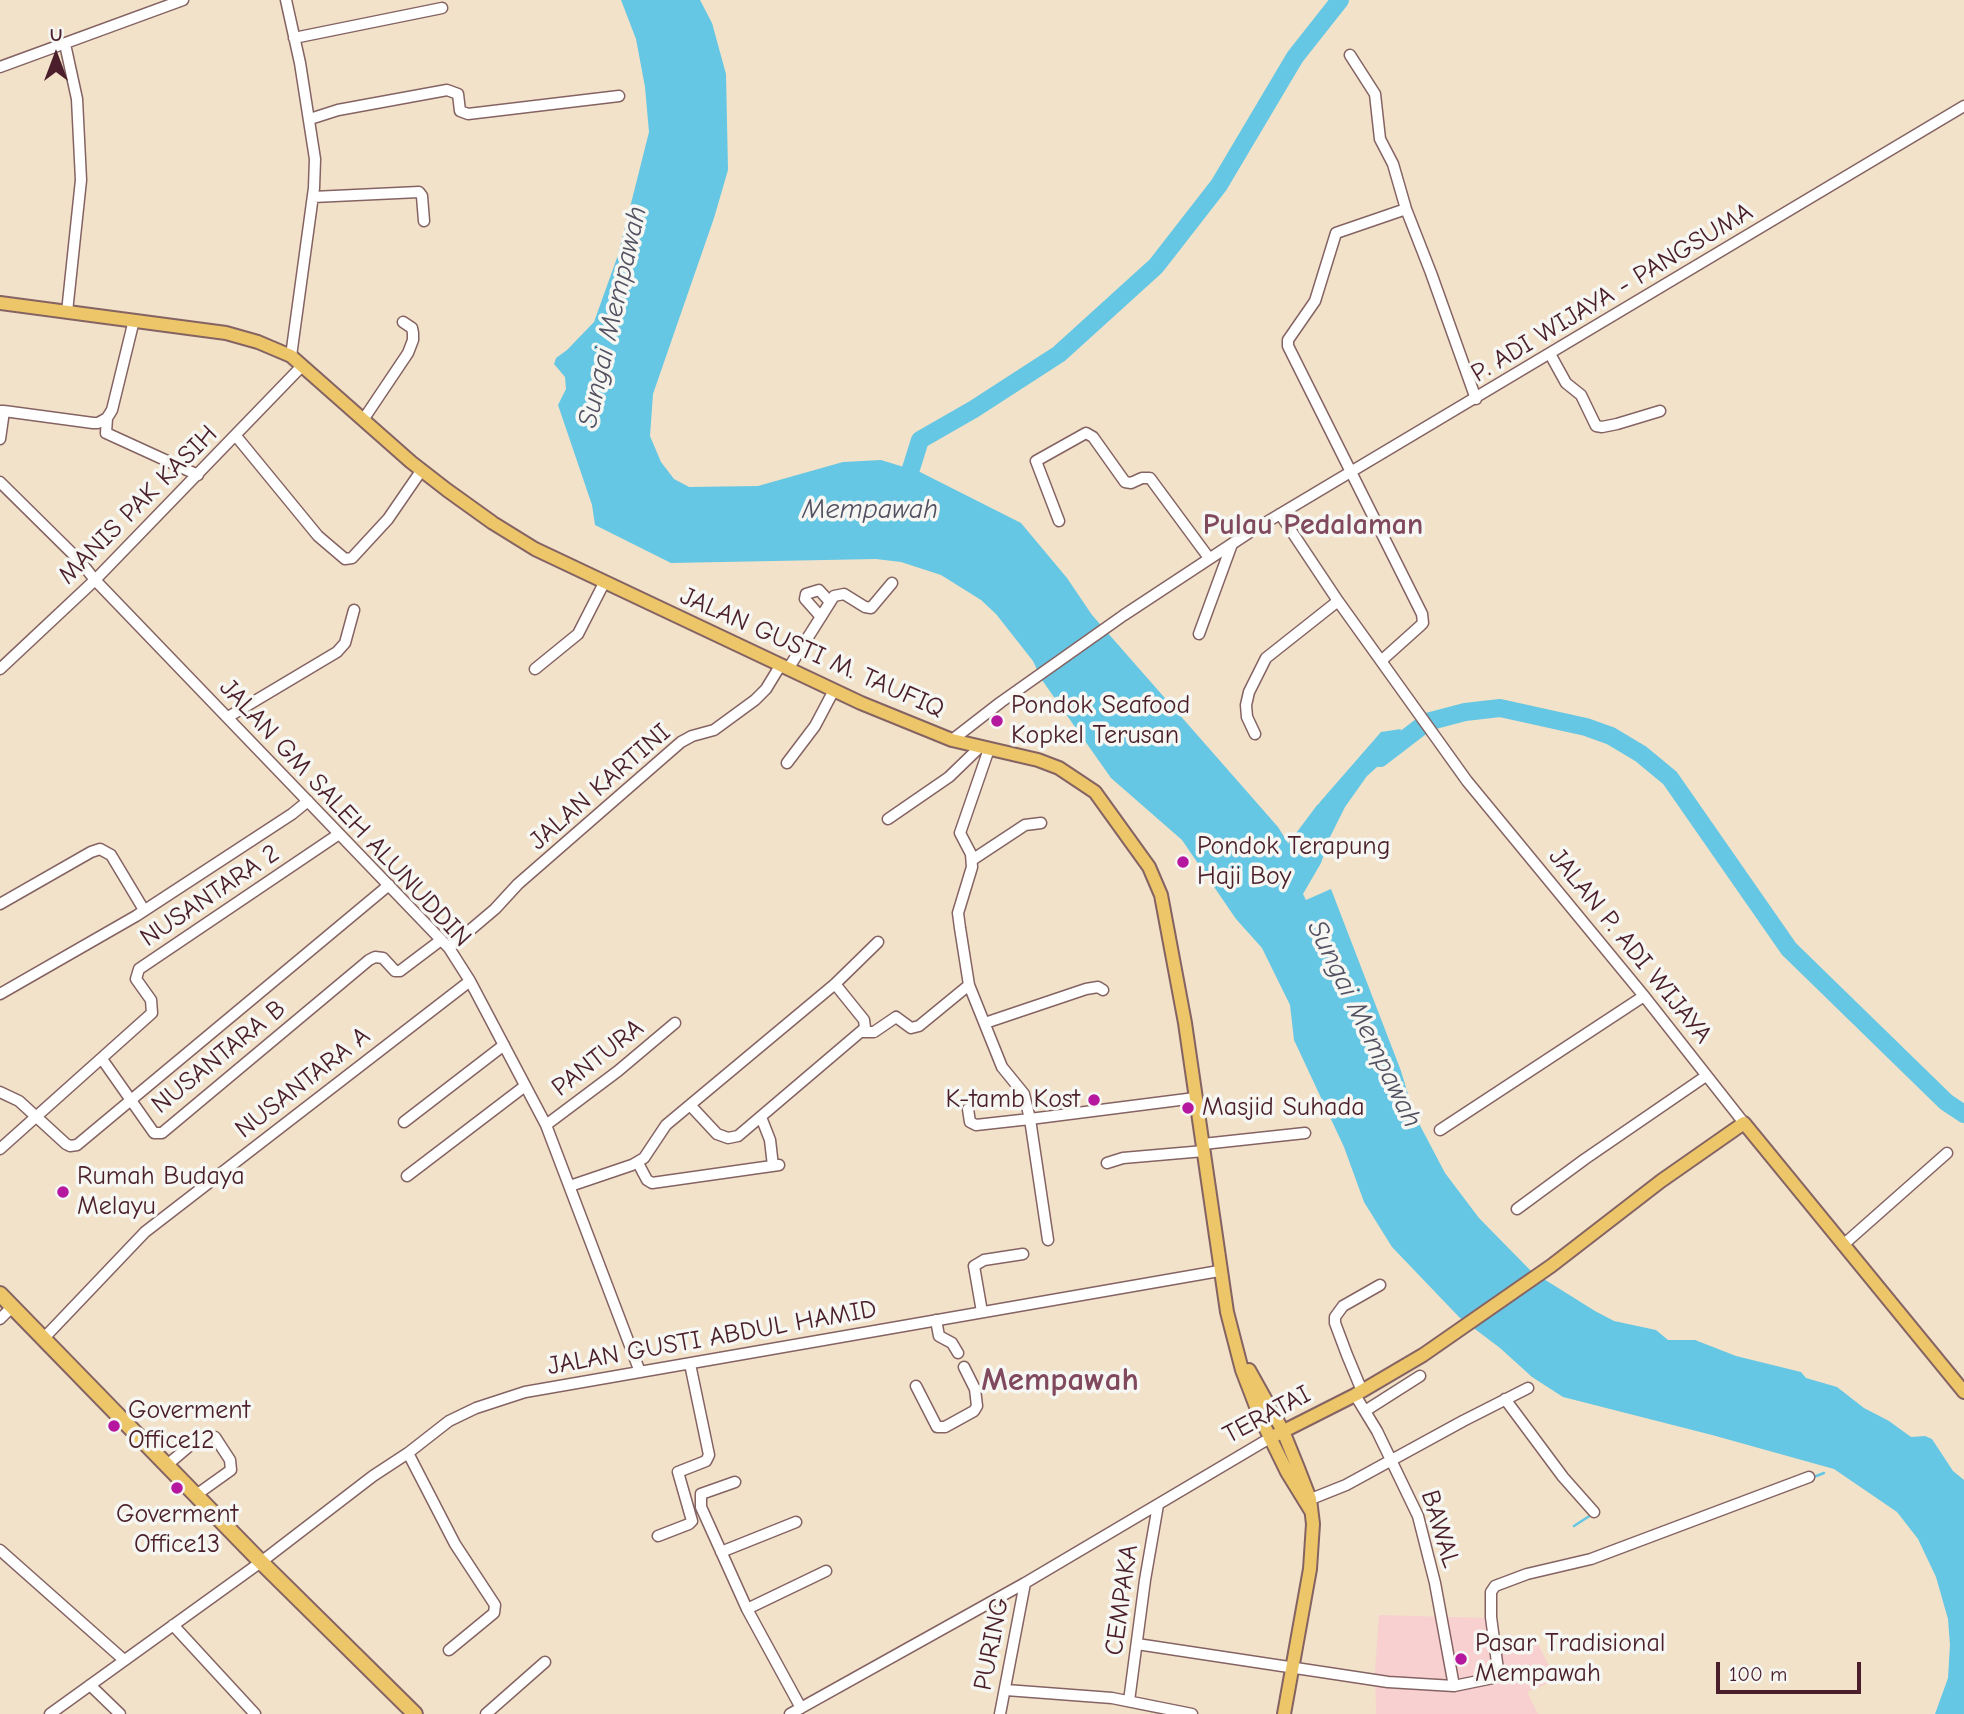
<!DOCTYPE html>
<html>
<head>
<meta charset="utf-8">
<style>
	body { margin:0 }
	#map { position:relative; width:1964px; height:1714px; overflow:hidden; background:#f2e2ca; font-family:"Comic Neue",sans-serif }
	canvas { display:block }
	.north { position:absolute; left:21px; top:21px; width:70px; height:70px; -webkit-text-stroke:5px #f6f6f2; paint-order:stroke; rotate:0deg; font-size:19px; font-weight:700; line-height:28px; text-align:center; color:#4a1f2b }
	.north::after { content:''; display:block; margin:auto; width:24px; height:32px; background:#4a1f2b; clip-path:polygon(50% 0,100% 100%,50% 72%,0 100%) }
	.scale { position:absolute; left:1716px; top:1662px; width:145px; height:32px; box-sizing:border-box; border:4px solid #4a1f2b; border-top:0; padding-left:9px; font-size:21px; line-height:24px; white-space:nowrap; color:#4a1f2b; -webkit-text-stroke:5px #f6f6f2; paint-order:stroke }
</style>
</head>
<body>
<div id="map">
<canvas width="1964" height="1714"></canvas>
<div class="north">U</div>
<div class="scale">100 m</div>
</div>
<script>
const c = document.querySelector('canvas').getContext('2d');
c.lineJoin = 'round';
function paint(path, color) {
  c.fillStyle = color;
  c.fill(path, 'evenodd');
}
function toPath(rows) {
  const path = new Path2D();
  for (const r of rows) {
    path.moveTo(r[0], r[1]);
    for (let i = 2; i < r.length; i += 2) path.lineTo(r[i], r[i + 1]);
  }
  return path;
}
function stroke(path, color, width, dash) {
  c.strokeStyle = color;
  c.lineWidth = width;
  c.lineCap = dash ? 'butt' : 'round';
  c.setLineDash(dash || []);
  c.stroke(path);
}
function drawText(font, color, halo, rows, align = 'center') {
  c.font = font + ' "Comic Neue",sans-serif';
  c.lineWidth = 7;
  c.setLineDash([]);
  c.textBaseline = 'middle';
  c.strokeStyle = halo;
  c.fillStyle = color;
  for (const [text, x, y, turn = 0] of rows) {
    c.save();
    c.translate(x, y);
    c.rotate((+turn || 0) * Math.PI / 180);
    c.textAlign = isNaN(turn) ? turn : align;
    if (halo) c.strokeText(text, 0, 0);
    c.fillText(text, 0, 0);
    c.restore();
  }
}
const built = toPath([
	[1379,1615,1487,1618,1504,1648,1535,1638,1556,1680,1527,1692,1538,1714,1376,1714,1375,1671]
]);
const water = toPath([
	[621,0,700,0,712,23,726,74,728,170,714,218,653,394,650,436,661,462,674,479,689,487,758,486,843,462,881,460,920,472,1021,523,1067,578,1092,615,1278,827,1288,843,1299,852,1303,849,1307,839,1320,802,1381,732,1401,729,1395,751,1367,776,1345,807,1330,837,1321,863,1303,894,1306,900,1331,889,1401,1071,1414,1114,1445,1173,1479,1218,1531,1271,1595,1311,1614,1321,1656,1330,1668,1340,1695,1340,1736,1356,1801,1372,1806,1378,1837,1387,1864,1408,1889,1421,1911,1437,1925,1436,1932,1439,1953,1471,1964,1480,1964,1714,1935,1714,1948,1678,1950,1645,1948,1619,1936,1577,1918,1539,1897,1512,1834,1469,1712,1435,1563,1397,1532,1377,1500,1348,1459,1317,1392,1247,1364,1202,1344,1147,1294,1040,1290,1005,1262,948,1236,919,1182,840,1111,778,1042,680,1033,661,996,614,981,600,941,575,901,562,876,559,671,563,595,525,592,505,558,405,566,389,565,377,554,364,556,358,567,350,594,322,618,255,649,132,645,87,636,39]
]);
const stream = toPath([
	[1811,1478,1824,1473],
	[1574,1526,1591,1515]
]);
const river = toPath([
	[904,491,920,440,974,409,1059,354,1156,266,1219,185,1295,57,1340,0],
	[1380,758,1427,722,1465,712,1500,708,1586,727,1611,736,1641,754,1670,778,1789,949,1946,1102,1964,1114],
	[1282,867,1324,811]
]);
const minor = toPath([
	[286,0,300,63,315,159,314,188,291,356],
	[294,38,442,8],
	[65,44,77,99,81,180,67,312],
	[1350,55,1375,94,1380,139,1393,164,1406,209,1431,273,1476,399],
	[0,67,183,0],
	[310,119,338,110,447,90,458,94,460,111,468,114,619,96],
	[313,197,419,192,422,196,424,221],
	[1550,354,1566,383,1581,395,1596,426,1602,427,1617,424,1660,411],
	[4,411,93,423,98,423,107,418,112,410,134,320],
	[107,418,106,433,198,475],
	[363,420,408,353,413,340,413,333,412,328,403,322],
	[236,436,318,536,345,559,352,558,388,519,421,471],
	[0,439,4,411,1,411],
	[0,482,80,561,95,580,449,948,470,981,546,1125,640,1372],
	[1280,514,1338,601,1467,781,1644,996,1744,1123],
	[1059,521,1036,461,1086,433,1093,437,1125,482,1131,483,1142,478,1150,478,1209,558],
	[821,617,805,599,806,594,819,590,829,601],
	[1199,634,1232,544],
	[1381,661,1420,626,1423,623,1422,614,1288,346,1288,340,1315,301,1336,233,1406,209],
	[0,669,95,580,302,366],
	[535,669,578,634,604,583],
	[788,669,834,596,844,594,865,607,871,608,892,583],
	[228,717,337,652,345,643,354,610],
	[1255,734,1247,717,1246,705,1249,692,1266,658,1338,601],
	[952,740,1001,702,1124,615,1250,532,1964,106],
	[989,749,960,833,971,854,972,867,958,913,960,928,969,985,1002,1067,1024,1094,1030,1119,1195,1098],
	[787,763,815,726,834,690],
	[888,819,949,777,980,747],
	[972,860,1025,825,1041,823],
	[0,904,91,852,100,849,111,855,144,910],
	[449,948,495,909,518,884,681,742,692,736,714,730,755,700,766,689,780,666],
	[0,994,136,916,292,814,308,801],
	[985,1023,1086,989,1098,987,1103,990],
	[862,1032,874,1032,896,1017,911,1028,919,1026,969,985],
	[102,1059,154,1133,162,1133,369,960,375,957,383,958,395,971,400,971,441,940],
	[0,1092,19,1101,66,1144,70,1146,77,1145,389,885],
	[690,1105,717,1134,728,1138,738,1136,865,1028,864,1020,835,984],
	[968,1109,970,1122,976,1125,1030,1119,1048,1240],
	[761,1117,770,1140,773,1166],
	[404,1122,504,1045],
	[546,1125,618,1071,675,1023],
	[1440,1130,1644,996],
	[1203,1144,1305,1133],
	[0,1149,152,1013,151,1000,136,979,139,969,339,834],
	[638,1163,647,1180,652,1183,779,1165],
	[1107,1163,1123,1158,1204,1151],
	[407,1176,525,1086],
	[570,1186,632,1165,644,1158,666,1125,835,984,878,942],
	[1517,1209,1585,1159,1706,1076],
	[1843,1245,1947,1153],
	[982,1312,974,1266,984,1260,1023,1254],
	[0,1319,13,1306],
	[936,1320,939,1336,952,1343,958,1353],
	[44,1338,145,1232,470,981],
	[916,1386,937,1427,945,1427,974,1411,977,1406,975,1389,964,1367],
	[1362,1391,1347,1355,1335,1323,1335,1317,1343,1306,1380,1285],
	[1355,1395,1377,1431,1418,1516,1435,1583,1454,1686],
	[1505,1399,1563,1477,1594,1512],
	[1365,1411,1420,1376],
	[408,1453,455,1544,495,1605,494,1613,449,1650],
	[167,1465,200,1437,205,1435,215,1437,230,1460,231,1470,196,1495],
	[735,1482,701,1494,701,1507,747,1609,801,1708],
	[1306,1501,1346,1485,1463,1421,1528,1388],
	[658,1536,689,1524,692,1521,678,1472,706,1461,709,1455,690,1364],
	[0,1550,124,1660],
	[721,1552,796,1522],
	[747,1609,826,1571],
	[173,1625,255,1714],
	[1137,1644,1388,1682,1454,1686,1493,1678,1497,1676,1498,1670,1491,1617,1491,1592,1495,1586,1527,1574,1591,1559,1809,1477],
	[90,1685,120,1714],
	[1006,1690,1112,1698,1192,1714],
	[1129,1701,1145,1580,1158,1505],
	[50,1714,261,1562,373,1476,408,1453,449,1421,476,1408,525,1392,1219,1271],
	[486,1714,545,1662],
	[790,1714,1025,1583,1270,1438],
	[1000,1714,1025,1583]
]);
const major = toPath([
	[0,303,226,333,258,342,291,356,411,462,447,490,493,523,535,549,861,703,952,740,1038,760,1059,768,1095,792,1149,867,1161,895,1185,1023,1227,1312,1242,1370,1260,1417,1287,1472,1311,1511],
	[1249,1370,1283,1431,1298,1468,1310,1499,1313,1524,1310,1569,1284,1714],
	[1270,1438,1355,1395,1423,1355,1551,1266,1661,1181,1744,1123,1964,1392]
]);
const highway = toPath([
	[0,1294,261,1562,415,1714]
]);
const markers = [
	[997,721,7,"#b5179e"],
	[1183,862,7,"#b5179e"],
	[1094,1100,7,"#b5179e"],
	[1188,1108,7,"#b5179e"],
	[63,1192,7,"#b5179e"],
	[114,1426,7,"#b5179e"],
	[177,1488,7,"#b5179e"],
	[1461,1659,7,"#b5179e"]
];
const streetNames = [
	["P. ADI WIJAYA - PANGSUMA",1612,293,-31],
	["MANIS PAK KASIH",138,505,-45],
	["JALAN GUSTI M. TAUFIQ",812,653,24],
	["JALAN KARTINI",600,787,-41],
	["JALAN GM SALEH ALUNUDDIN",345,813,47],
	["NUSANTARA 2",210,896,-34],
	["JALAN P. ADI WIJAYA",1630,946,51],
	["NUSANTARA B",219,1057,-39],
	["PANTURA",598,1058,-38],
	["NUSANTARA A",303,1083,-38],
	["JALAN GUSTI ABDUL HAMID",712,1338,-10],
	["TERATAI",1267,1415,-28],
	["BAWAL",1440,1529,73],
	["CEMPAKA",1122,1600,-82],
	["PURING",992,1644,-79]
];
const poiNames = [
	["Pondok Seafood",1011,706],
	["Kopkel Terusan",1011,736],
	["Pondok Terapung",1197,847],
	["Haji Boy",1197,877],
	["K-tamb Kost",1080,1100,"right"],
	["Masjid Suhada",1202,1108],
	["Rumah Budaya",77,1177],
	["Melayu",77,1207],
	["Goverment",128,1411],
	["Office12",128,1441],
	["Goverment",177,1515,"center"],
	["Office13",177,1545,"center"],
	["Pasar Tradisional",1475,1644],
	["Mempawah",1475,1674]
];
const waterNames = [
	["Sungai Mempawah",613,317,-77],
	["Mempawah",870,510],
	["Sungai Mempawah",1364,1024,64]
];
const quarterNames = [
	["Pulau Pedalaman",1313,526]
];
const districtNames = [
	["Mempawah",1060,1381]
];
paint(built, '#f7d0cf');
paint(water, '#65c7e3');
stroke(stream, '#65c7e3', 2.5);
stroke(river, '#65c7e3', 18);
stroke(minor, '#856363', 13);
stroke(major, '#856363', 16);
stroke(highway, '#856363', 18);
stroke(minor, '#fff', 10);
stroke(major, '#ecc669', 12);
stroke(highway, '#ecc669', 14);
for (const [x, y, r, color] of markers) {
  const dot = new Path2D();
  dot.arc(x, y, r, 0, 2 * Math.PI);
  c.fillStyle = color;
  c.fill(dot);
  stroke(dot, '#f6f6f2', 2.5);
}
drawText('26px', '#4a1f2b', '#f6f6f2', streetNames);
drawText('26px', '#4a1f2b', '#f6f6f2', poiNames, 'left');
drawText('italic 28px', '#525162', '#f6f6f2', waterNames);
drawText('bold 30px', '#81495e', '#f6f6f2', quarterNames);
drawText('bold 33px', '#81495e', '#f6f6f2', districtNames);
</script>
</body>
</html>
